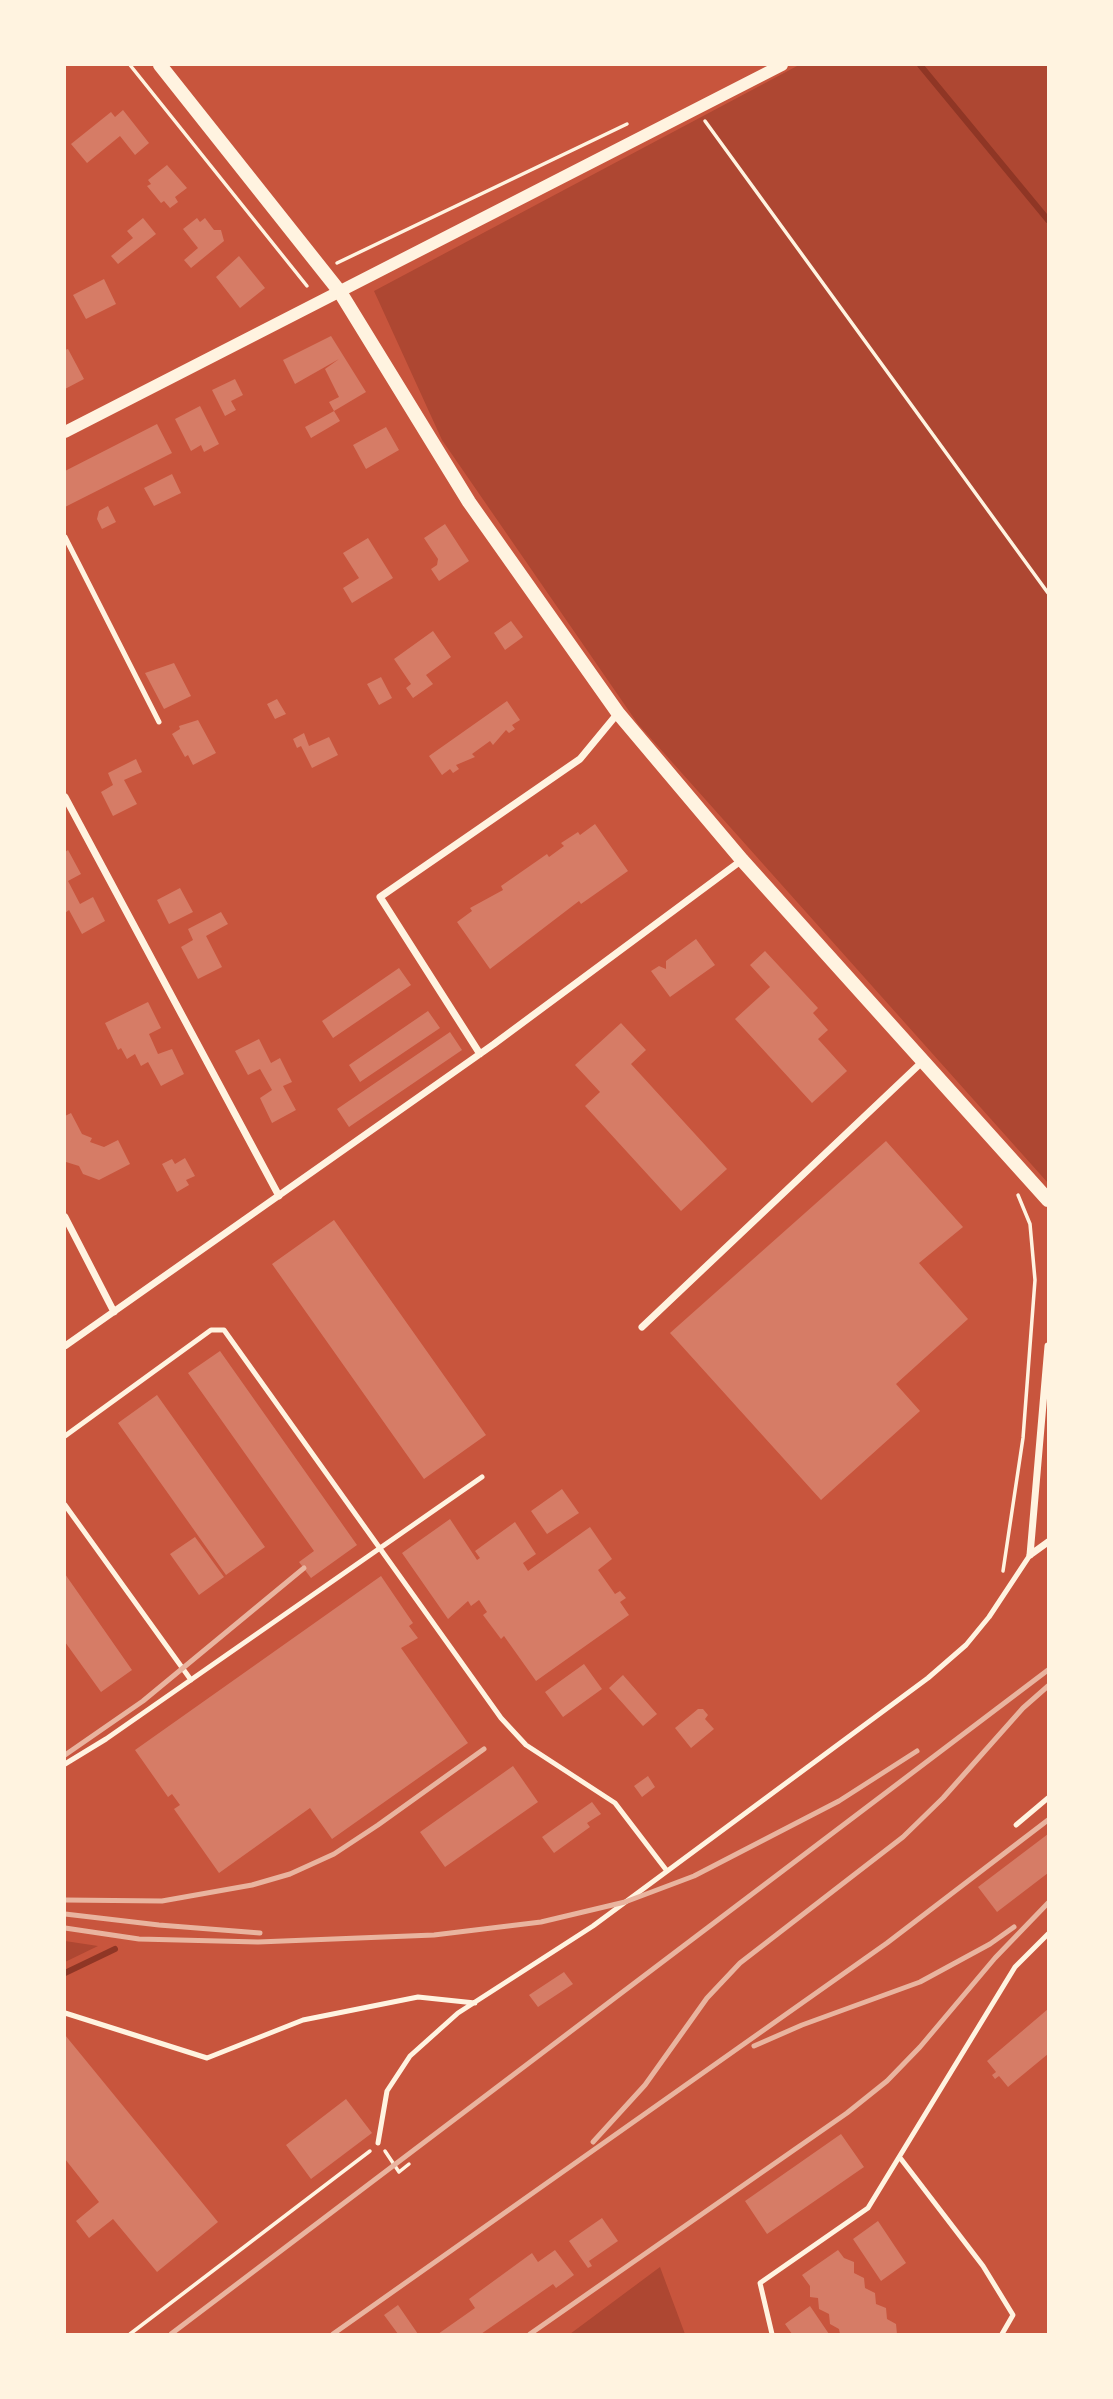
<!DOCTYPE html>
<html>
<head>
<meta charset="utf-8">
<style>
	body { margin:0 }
	#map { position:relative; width:1113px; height:2399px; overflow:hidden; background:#c8553d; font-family:Montserrat,sans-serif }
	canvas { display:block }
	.frame { position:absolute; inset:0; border:66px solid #fff3e0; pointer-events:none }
</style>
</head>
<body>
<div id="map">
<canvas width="1113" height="2399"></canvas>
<div class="frame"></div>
</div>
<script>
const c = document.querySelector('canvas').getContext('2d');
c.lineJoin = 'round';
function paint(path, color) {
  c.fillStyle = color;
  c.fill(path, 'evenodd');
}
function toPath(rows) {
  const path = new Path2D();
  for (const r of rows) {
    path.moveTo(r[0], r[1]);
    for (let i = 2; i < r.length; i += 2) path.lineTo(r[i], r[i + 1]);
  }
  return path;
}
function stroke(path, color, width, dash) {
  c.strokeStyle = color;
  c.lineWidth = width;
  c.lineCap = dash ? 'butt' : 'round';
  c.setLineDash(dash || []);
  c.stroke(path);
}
const green = toPath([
	[799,65,1048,65,1048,1183,638,724,442,440,374,291],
	[65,1941,98,1946,65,1962],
	[660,2267,685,2334,570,2334]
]);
const stream = toPath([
	[920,65,1048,220],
	[65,1973,115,1949]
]);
const building = toPath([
	[123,110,149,143,135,155,120,136,87,163,71,144,111,112,115,117],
	[167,165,187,188,175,197,178,202,170,208,164,201,161,203,147,186,151,184,148,180],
	[143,218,156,234,118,264,111,256,133,238,127,231],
	[197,218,200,222,205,218,214,230,221,230,224,241,191,268,184,260,198,248,183,229],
	[239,256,265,288,240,308,216,277],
	[104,279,116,304,86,319,73,295],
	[331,336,366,392,334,411,329,402,339,397,325,369,339,359,295,384,283,360],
	[68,349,84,379,65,389,65,350],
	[235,379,243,395,231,401,236,410,225,416,212,390],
	[200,406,219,444,204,452,201,445,191,451,175,419],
	[334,411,340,421,311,438,305,427],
	[157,424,172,453,65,507,65,471],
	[386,427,399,450,366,469,353,445],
	[172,474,181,493,154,506,144,488],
	[108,506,116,522,102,529,97,519,99,511],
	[445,524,469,561,439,581,431,569,437,565,438,559,424,538],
	[368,538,393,578,352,603,343,588,359,578,343,553],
	[511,621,523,637,505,650,494,633],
	[433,631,451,657,426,675,433,684,413,698,406,688,411,684,394,659],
	[174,663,191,696,164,709,145,673],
	[381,677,392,698,379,705,367,684],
	[277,699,286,714,275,719,267,704],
	[507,701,520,720,512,725,515,729,509,733,506,730,493,745,490,741,472,754,475,757,456,765,459,769,453,773,450,769,442,775,429,756],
	[198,720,216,753,193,765,188,755,185,757,172,734,180,729,179,726],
	[304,733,309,746,329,737,338,755,312,768,301,746,297,748,293,739],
	[136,759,142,772,124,780,137,804,113,816,101,792,113,785,108,773],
	[595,824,628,871,581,904,579,901,490,969,457,922,472,911,470,908,503,890,501,886,547,854,549,857,564,846,561,843,578,832,580,835],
	[68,850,81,874,68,881,80,904,93,897,105,921,82,934,69,910,65,913,65,852],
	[180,888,193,912,169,924,157,900],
	[221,912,228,924,206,936,222,967,198,979,181,947,193,940,188,929],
	[696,939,715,965,670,997,651,971,659,966,666,969,666,961],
	[765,951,818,1008,813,1013,828,1030,818,1039,847,1071,812,1103,735,1019,770,987,750,965],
	[399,968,411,985,333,1038,322,1021],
	[148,1002,161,1028,149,1034,158,1054,172,1049,184,1074,161,1086,148,1062,141,1066,135,1054,127,1059,121,1048,118,1050,105,1023],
	[428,1011,440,1028,360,1082,349,1065],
	[621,1023,646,1050,631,1064,727,1169,681,1211,585,1106,600,1092,575,1065],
	[450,1032,462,1050,349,1127,337,1109],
	[259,1039,271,1063,280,1058,292,1082,283,1086,296,1110,272,1123,260,1098,272,1090,260,1069,248,1075,235,1051],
	[71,1113,82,1134,92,1138,90,1142,104,1147,118,1140,130,1164,99,1180,83,1174,79,1166,66,1162,65,1116],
	[886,1141,963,1227,919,1263,968,1319,896,1384,920,1411,821,1500,670,1333],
	[185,1158,195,1176,186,1180,189,1185,177,1192,162,1164,172,1159,175,1164],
	[334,1220,486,1435,424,1479,272,1264],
	[220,1351,357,1545,311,1578,299,1562,314,1551,188,1373],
	[157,1395,265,1547,226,1575,118,1423],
	[562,1489,579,1513,547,1534,531,1511],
	[450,1519,477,1560,480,1558,475,1551,515,1522,536,1554,523,1563,528,1571,590,1527,612,1559,598,1570,615,1594,620,1591,626,1598,620,1602,629,1615,536,1681,504,1636,501,1639,483,1615,487,1612,479,1600,471,1606,468,1601,448,1619,402,1553],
	[195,1537,224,1577,199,1595,170,1554],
	[65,1574,132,1670,101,1692,65,1642],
	[381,1576,413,1623,409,1626,418,1638,401,1648,468,1743,332,1839,310,1808,219,1873,174,1809,180,1805,172,1794,168,1797,135,1750],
	[584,1664,602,1689,563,1717,545,1692],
	[623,1675,657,1714,643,1726,609,1688],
	[698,1709,703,1709,708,1715,705,1719,714,1729,691,1748,675,1728],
	[513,1766,538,1802,445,1867,420,1832],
	[648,1776,655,1787,642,1797,634,1786],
	[592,1802,601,1814,587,1823,590,1827,554,1853,542,1837],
	[1048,1834,1048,1873,997,1912,978,1887],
	[564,1972,573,1984,538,2007,529,1995],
	[1048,2009,1048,2054,1008,2087,999,2076,995,2079,992,2075,996,2072,987,2061],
	[65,2035,218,2222,157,2272,113,2219,89,2238,76,2221,99,2202,65,2159],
	[346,2099,372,2133,311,2179,286,2145],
	[841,2134,864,2167,767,2234,745,2201],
	[602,2218,618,2241,589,2261,592,2266,588,2268,569,2241],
	[878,2221,906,2263,881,2281,853,2239],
	[555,2250,574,2275,556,2288,553,2284,481,2334,438,2334,475,2308,469,2299,532,2253,538,2262],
	[838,2250,844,2258,854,2262,854,2273,864,2278,865,2288,875,2293,876,2304,886,2308,887,2319,896,2324,897,2334,840,2334,839,2329,830,2324,829,2314,819,2309,818,2298,810,2297,810,2286,802,2275],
	[398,2305,418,2334,398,2334,384,2315],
	[810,2306,829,2334,792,2334,785,2324]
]);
const path = toPath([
	[130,65,307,286],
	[705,121,1048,593],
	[337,263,627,124],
	[1003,1571,1023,1438,1035,1280,1030,1224,1018,1195],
	[385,2151,399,2172,409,2164],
	[130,2334,370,2151]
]);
const service = toPath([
	[65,537,159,722],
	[65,1436,211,1330,224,1330,501,1718,526,1745,615,1803,667,1871],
	[65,1505,191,1680],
	[65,1764,106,1739,482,1477],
	[1016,1825,1048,1798],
	[65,2013,207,2058,303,2020,418,1997,475,2003],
	[378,2143,387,2091,410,2056,458,2013,593,1926,928,1678,966,1645,989,1617,1030,1555],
	[901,2159,983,2266,1013,2315,1002,2334],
	[772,2334,760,2283,868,2208,1015,1967,1048,1934]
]);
const minor = toPath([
	[65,797,279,1196],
	[480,1054,380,897,580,759,618,713],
	[65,1217,114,1312],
	[642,1327,923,1061],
	[65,1346,494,1044,742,860],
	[1030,1555,1048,1346],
	[1030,1555,1048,1542]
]);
const tertiary = toPath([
	[65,432,782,65]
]);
const secondary = toPath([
	[160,65,340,292,469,502,618,713,742,860,1048,1200]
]);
const rail = toPath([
	[65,1755,143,1701,304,1568],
	[65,1900,162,1901,252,1885,290,1874,334,1854,378,1825,484,1749],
	[65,1914,159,1925,260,1933],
	[65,1928,139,1939,258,1942,434,1935,541,1922,625,1902,694,1876,839,1801,917,1751],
	[754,2046,802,2025,920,1982,990,1944,1014,1927],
	[593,2142,645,2085,707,1998,740,1963,903,1837,943,1798,1023,1708,1048,1686],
	[171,2334,1048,1670],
	[333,2334,887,1943,1048,1820],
	[530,2334,847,2113,887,2081,920,2047,995,1958,1048,1903]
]);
paint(green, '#ae4732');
stroke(stream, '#8f3625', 6);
paint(building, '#d67c66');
stroke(path, '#fff3e0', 3.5);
stroke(service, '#fff3e0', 5);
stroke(minor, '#fff3e0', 7);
stroke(tertiary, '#fff3e0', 12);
stroke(secondary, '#fff3e0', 14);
stroke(rail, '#e9b49f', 5);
</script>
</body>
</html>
